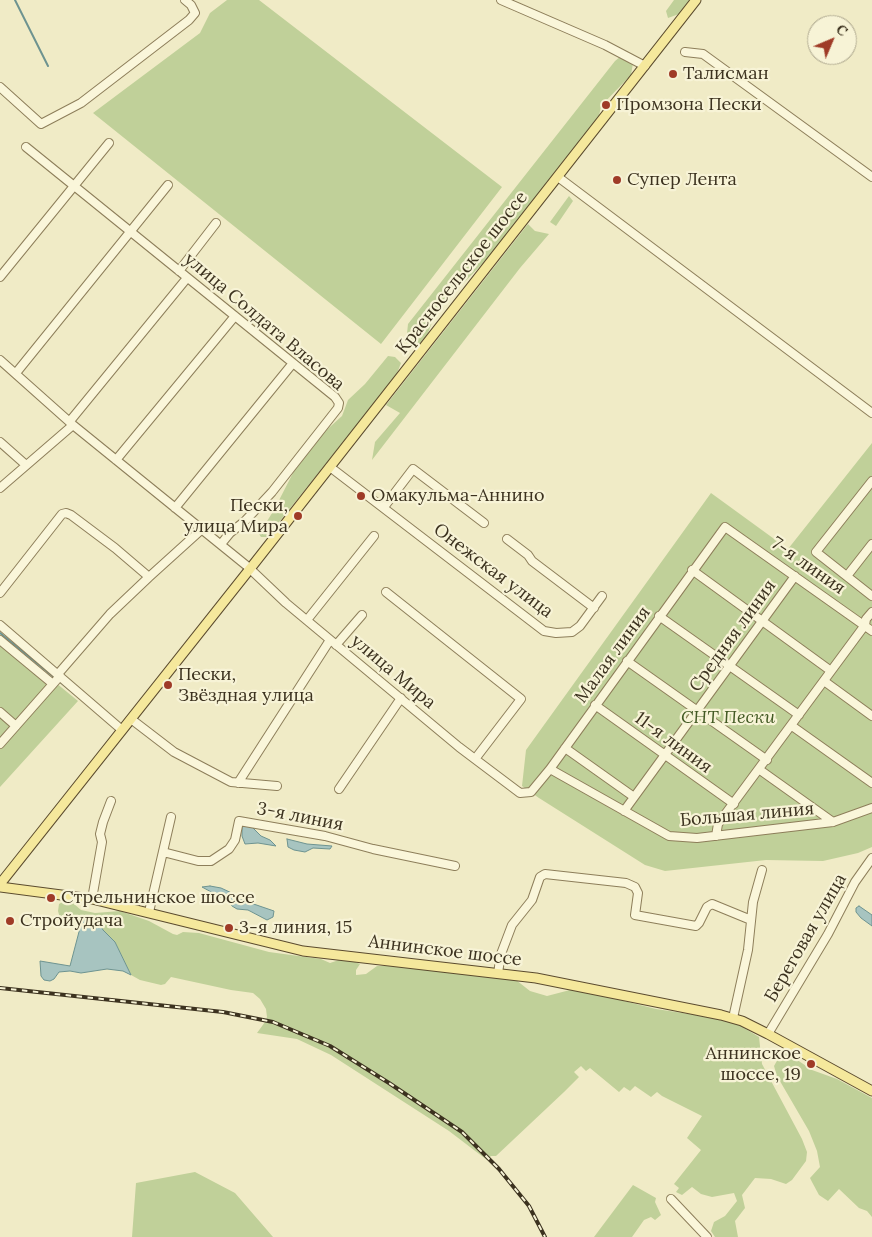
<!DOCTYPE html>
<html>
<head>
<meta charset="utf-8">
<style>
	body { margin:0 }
	#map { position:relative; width:872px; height:1237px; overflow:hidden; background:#f0ebc6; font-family:Lora,serif }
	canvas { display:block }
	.north { position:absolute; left:807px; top:15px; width:50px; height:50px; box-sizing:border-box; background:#f7f3d6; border:1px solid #aca68d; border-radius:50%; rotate:45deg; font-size:14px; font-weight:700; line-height:20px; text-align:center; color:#3c321f }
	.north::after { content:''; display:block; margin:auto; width:18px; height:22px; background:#9f3b27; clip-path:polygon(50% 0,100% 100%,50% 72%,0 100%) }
</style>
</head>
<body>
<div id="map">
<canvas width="872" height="1237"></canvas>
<div class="north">С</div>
</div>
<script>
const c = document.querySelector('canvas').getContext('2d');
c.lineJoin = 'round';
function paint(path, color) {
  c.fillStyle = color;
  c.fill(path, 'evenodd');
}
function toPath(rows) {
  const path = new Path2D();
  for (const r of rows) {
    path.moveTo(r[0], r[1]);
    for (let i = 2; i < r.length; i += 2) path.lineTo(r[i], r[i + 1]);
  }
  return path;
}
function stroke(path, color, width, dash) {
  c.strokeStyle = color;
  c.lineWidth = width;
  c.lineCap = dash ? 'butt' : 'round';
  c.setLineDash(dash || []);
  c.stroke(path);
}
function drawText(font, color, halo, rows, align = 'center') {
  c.font = font + ' Lora,serif';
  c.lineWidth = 4.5;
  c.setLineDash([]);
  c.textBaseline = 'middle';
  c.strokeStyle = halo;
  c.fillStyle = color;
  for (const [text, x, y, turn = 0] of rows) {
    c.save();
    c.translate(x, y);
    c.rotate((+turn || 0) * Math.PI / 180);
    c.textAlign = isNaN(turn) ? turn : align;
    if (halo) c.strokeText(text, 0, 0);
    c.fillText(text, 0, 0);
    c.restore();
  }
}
const green = toPath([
	[227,0,259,0,502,187,381,344,93,113,200,33,210,13],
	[674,0,690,0,679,14,668,18,666,11],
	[621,56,633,63,631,75,601,106,599,116,487,259,446,301,433,320,426,338,419,344,406,343,408,324,615,61],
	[569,196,573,201,556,226,550,222],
	[528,224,535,231,549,234,520,268,372,460,375,442,400,413,386,405],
	[388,356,395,357,401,363,396,376,267,537,261,537,259,534,274,510,294,471,321,435,342,416,348,400,365,384],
	[872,443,872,847,858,853,823,861,766,860,665,871,645,865,539,798,522,786,526,750,711,493,788,549],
	[0,637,78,701,0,787],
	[66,900,73,903,81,910,95,913,120,911,149,921,173,934,177,935,183,932,199,933,269,952,321,959,330,963,339,960,355,962,360,964,356,970,356,975,366,974,377,966,398,966,440,970,516,980,530,991,547,996,570,990,580,990,656,1009,722,1019,736,1023,759,1037,762,1064,802,1139,807,1152,806,1161,792,1180,786,1184,771,1179,755,1178,742,1195,745,1208,735,1221,738,1237,715,1237,711,1231,714,1222,725,1216,737,1201,734,1193,712,1197,701,1194,692,1187,682,1195,676,1192,679,1188,674,1184,701,1150,687,1138,702,1116,662,1096,657,1092,651,1097,635,1086,630,1091,624,1087,619,1092,590,1068,586,1071,581,1066,574,1072,579,1077,564,1092,496,1156,491,1156,487,1160,449,1131,331,1055,297,1039,257,1033,265,1022,267,1017,266,1009,260,999,253,993,231,990,171,977,165,984,161,985,140,980,131,975,115,942,103,930,97,919,78,920,69,923,60,918,58,911,59,904],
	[782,1052,790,1055,812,1070,837,1079,872,1098,872,1217,867,1211,859,1208,839,1189,828,1201,819,1195,812,1182,810,1178,820,1167,817,1151,809,1131,777,1076,774,1066],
	[195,1172,235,1193,273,1237,132,1237,136,1183],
	[633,1185,656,1198,655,1202,661,1215,655,1220,651,1217,644,1220,632,1237,594,1237]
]);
const water = toPath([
	[242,825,251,826,261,836,270,840,276,846,258,843,245,844,242,836,242,825],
	[287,839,307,844,332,846,330,849,313,848,305,852,294,850,288,847,287,839],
	[210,886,221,888,236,895,239,899,274,911,273,917,267,920,248,910,237,909,232,906,228,901,202,887,210,886],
	[859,906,872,915,872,926,861,918,856,912,856,908,859,906],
	[97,919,103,930,115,942,131,975,123,971,107,969,81,973,70,971,59,972,54,979,50,981,44,980,41,976,40,961,70,966,80,928,78,920,97,919]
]);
const stream = toPath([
	[15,0,48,66],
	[0,633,55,678],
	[59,681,76,695]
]);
const minor = toPath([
	[501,0,605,45,645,66],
	[685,52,703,54,872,177],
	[0,87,41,124,81,103,189,20,195,13,191,5,185,0],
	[26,147,335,397,339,403,338,408,272,492,245,521,230,533,221,544],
	[558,177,872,413],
	[179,271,216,223],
	[0,277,109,143],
	[0,360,73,425,247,566,286,603,459,747,520,793,531,792,550,769,725,527,872,631],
	[16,373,168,185],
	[70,421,187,278],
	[0,442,26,465],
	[116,460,235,316],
	[330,467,544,631,556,633,572,632,580,626,602,596],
	[872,481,816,552,872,596],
	[0,488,73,425],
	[384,507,413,469,484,523],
	[175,508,293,363],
	[507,539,528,555,532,561,594,608],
	[692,570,831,671],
	[847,576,872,544],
	[386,592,521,699,475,759],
	[0,593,62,514,66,513,71,515,115,548,149,577],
	[659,616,799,715],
	[307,620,374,536],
	[0,625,122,730],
	[0,640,53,684],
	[336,645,362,615],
	[627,661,767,760],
	[58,674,110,614,149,577,201,530],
	[824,681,872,716],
	[595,705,734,804],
	[0,712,16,726],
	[131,719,174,752,231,782,277,786],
	[792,726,872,783],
	[0,744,60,676],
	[565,748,634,797],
	[550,769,669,836,697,838,833,822,872,808],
	[760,770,833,822],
	[238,783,330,640],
	[339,789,401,698],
	[624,811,795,576],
	[716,836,718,824,865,625,866,619,872,612],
	[163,852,198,861,211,861,229,849,235,840,239,821,325,836,373,849,455,866],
	[92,899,102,842,100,834,103,822,111,801],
	[149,912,171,817],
	[498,973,501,954,512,925,532,900,540,877,545,874,626,883,635,887,638,893,635,915,696,926,699,923,707,907,712,904,751,920],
	[733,1018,748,950,753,902,762,870],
	[768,1034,828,934,855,882,872,858],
	[671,1199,707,1237]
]);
const major = toPath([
	[0,884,253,565,696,0],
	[0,887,92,899,303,951,536,978,721,1015,742,1021,768,1034,872,1091]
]);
const rail = toPath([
	[0,988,223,1012,273,1022,330,1046,389,1083,462,1132,499,1169,529,1206,545,1237]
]);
const markers = [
	[673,74,5,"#9f3b27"],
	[606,105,5,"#9f3b27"],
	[617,180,5,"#9f3b27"],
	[361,496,5,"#9f3b27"],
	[298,516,5,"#9f3b27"],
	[168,685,5,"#9f3b27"],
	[51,898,5,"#9f3b27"],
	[10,921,5,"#9f3b27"],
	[229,928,5,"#9f3b27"],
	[811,1064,5,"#9f3b27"]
];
const poiNames = [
	["Талисман",683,74],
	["Промзона Пески",616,105],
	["Супер Лента",627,180],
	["Омакульма-Аннино",371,496],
	["Пески,",288,506,"right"],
	["улица Мира",288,527,"right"],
	["Пески,",178,675],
	["Звёздная улица",178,696],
	["Стрельнинское шоссе",61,898],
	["Стройудача",20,921],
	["3-я линия, 15",239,928],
	["Аннинское",801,1054,"right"],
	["шоссе, 19",801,1075,"right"]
];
const streetNames = [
	["Красносельское шоссе",462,273,-52],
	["улица Солдата Власова",264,322,40],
	["7-я линия",808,566,35],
	["Онежская улица",493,571,37],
	["Средняя линия",733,636,-54],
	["Малая линия",613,655,-54],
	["улица Мира",393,672,40],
	["11-я линия",673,743,36],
	["Большая линия",747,815,-5],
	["3-я линия",300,817,11],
	["Береговая улица",806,938,-60],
	["Аннинское шоссе",445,951,7]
];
const parkNames = [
	["СНТ Пески",728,718]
];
paint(green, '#c0d099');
paint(water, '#a7c4c0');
stroke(water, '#6d9390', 1);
stroke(stream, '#6d9390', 2);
stroke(minor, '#8d7e5a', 10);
stroke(major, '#5b4b2e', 11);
stroke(minor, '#faf6da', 8);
stroke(major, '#f5e89c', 9);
stroke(rail, '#3c321f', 4);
stroke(rail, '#f7f3d6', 2, [5.5]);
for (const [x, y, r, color] of markers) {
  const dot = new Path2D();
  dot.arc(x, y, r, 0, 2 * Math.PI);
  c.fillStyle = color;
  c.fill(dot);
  stroke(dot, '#f7f3d6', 2);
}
drawText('18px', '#3c321f', '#f7f3d6', poiNames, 'left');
drawText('18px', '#3c321f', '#f7f3d6', streetNames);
drawText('italic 18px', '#435a24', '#f7f3d6', parkNames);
</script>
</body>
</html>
